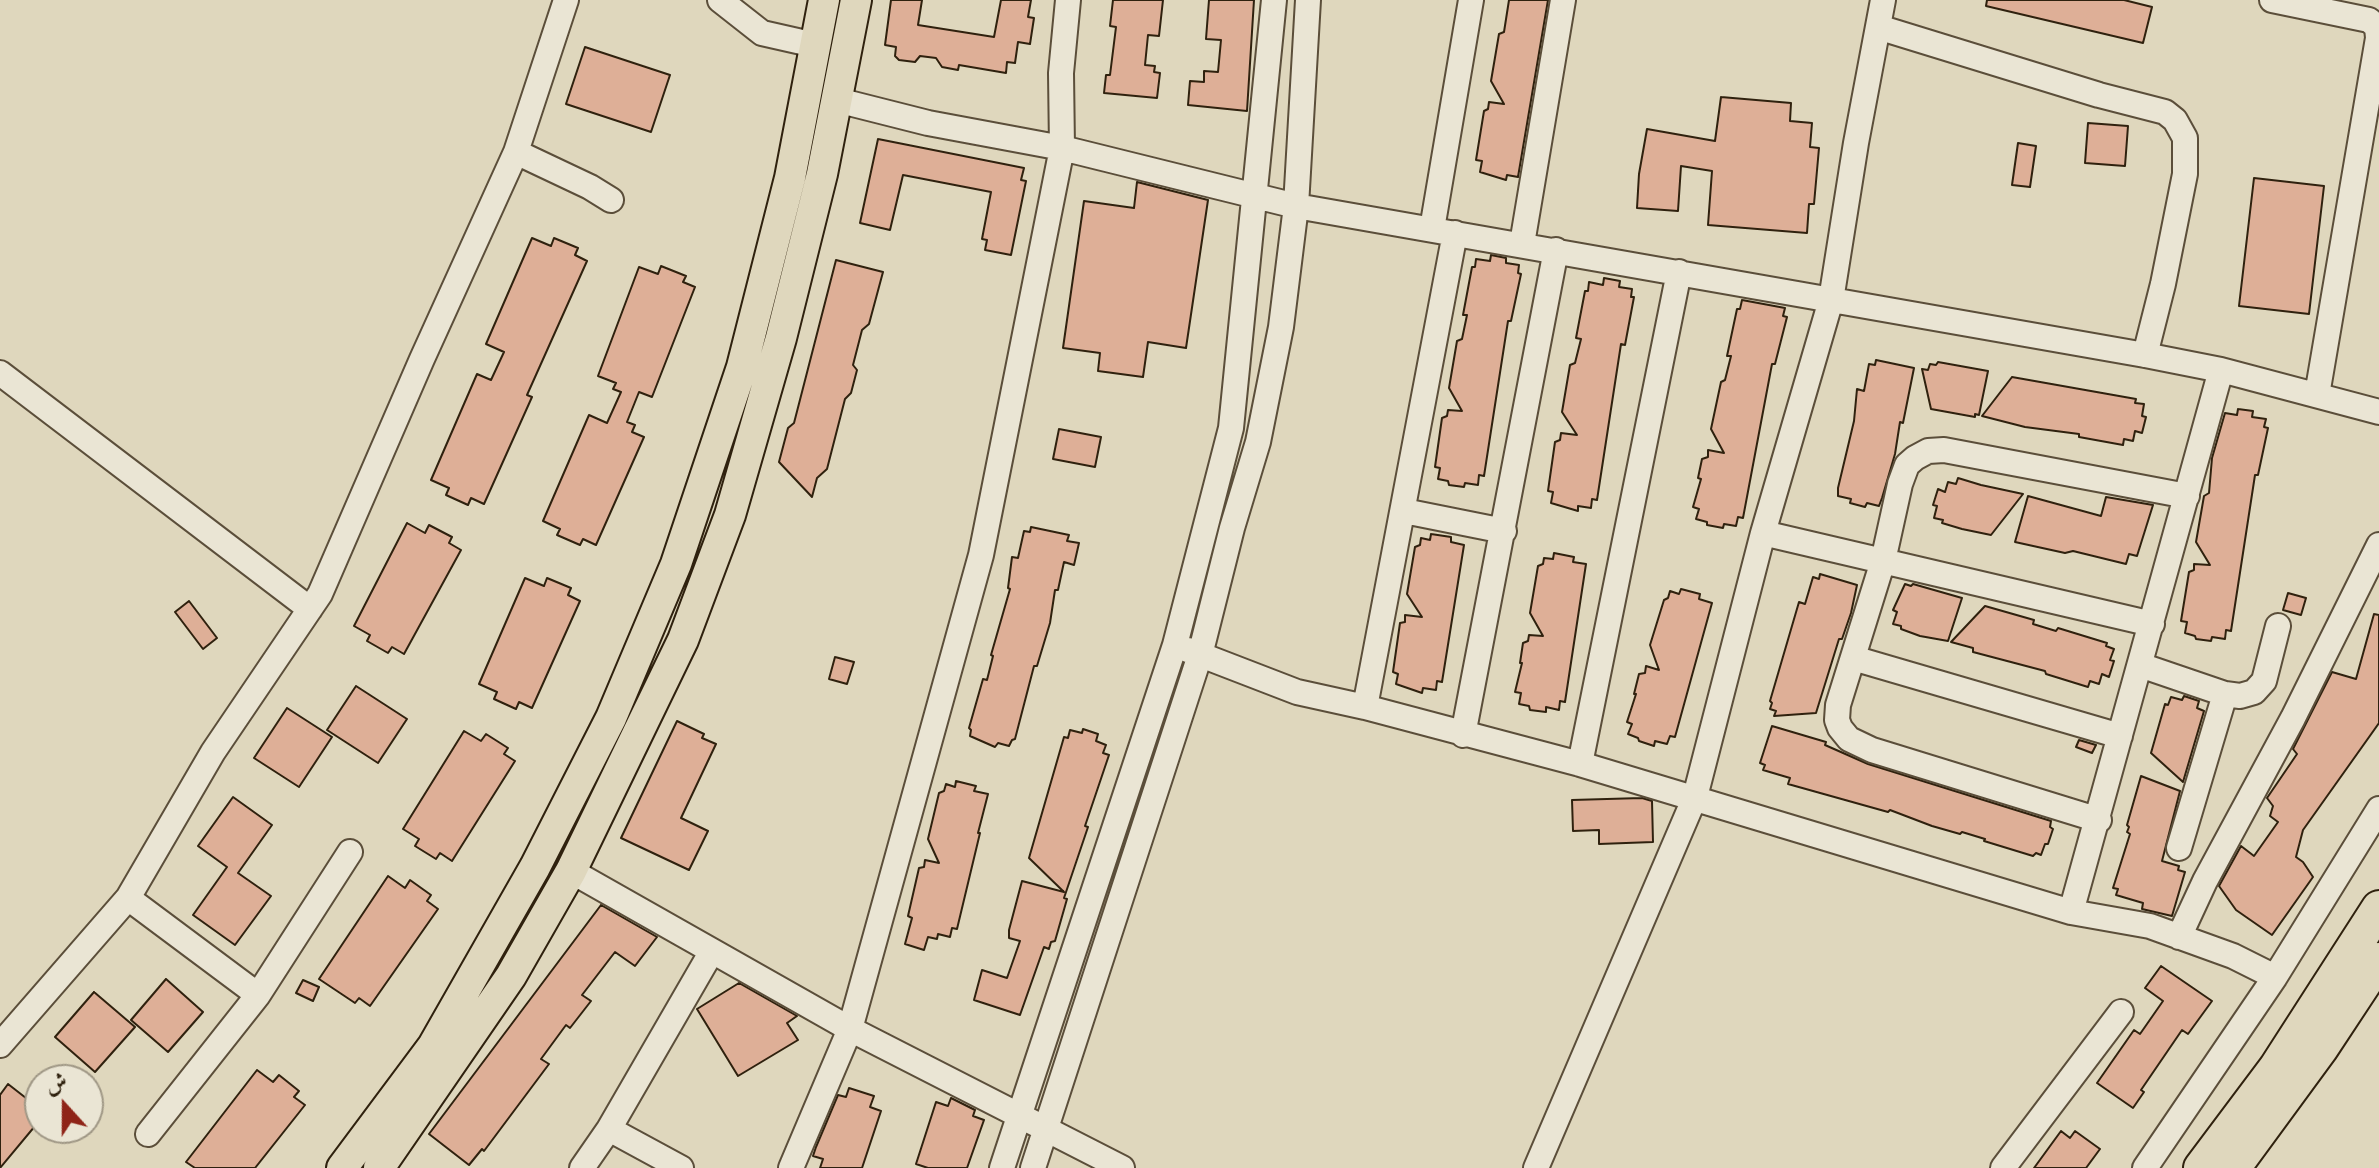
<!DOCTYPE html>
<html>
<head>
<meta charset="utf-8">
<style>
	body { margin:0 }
	#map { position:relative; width:2379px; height:1168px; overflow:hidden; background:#dfd7bd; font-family:"EB Garamond",Amiri,serif }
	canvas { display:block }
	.north { position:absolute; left:24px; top:1064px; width:80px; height:80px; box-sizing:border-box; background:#eae5d4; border:2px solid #9f9785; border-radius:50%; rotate:339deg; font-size:22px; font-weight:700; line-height:32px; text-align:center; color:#2f210e }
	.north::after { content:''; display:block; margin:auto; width:28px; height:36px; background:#8f2418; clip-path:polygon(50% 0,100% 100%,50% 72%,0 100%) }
</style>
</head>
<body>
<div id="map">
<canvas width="2379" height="1168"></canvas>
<div class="north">ش</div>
</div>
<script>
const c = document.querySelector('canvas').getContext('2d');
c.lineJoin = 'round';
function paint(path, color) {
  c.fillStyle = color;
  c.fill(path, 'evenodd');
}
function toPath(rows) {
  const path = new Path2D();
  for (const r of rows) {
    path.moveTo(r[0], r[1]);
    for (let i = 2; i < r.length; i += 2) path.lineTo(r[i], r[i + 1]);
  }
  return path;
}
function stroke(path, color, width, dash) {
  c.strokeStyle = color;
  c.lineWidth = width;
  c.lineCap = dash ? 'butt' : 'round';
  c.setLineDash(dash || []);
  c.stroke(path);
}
const building = toPath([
	[891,0,922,0,918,25,994,37,1001,0,1031,0,1028,17,1034,18,1030,44,1018,42,1015,63,1007,62,1006,73,959,65,958,70,942,67,936,58,920,56,915,62,899,60,895,56,896,47,885,45,891,0],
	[1113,0,1163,0,1159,36,1148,35,1145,65,1155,66,1154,72,1160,73,1157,98,1104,93,1106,75,1110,75,1116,27,1110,26,1113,0],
	[1209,0,1254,0,1247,111,1188,105,1190,81,1204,82,1204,71,1218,72,1221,40,1206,39,1209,0],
	[1509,0,1548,0,1518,177,1507,175,1506,180,1480,172,1482,161,1476,160,1484,111,1488,109,1489,102,1504,104,1491,81,1499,34,1504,32,1509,0],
	[1987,0,2124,0,2152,7,2143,43,1986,6,1987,0],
	[585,47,670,75,651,132,566,104,585,47],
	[1721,97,1791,103,1790,121,1812,123,1810,147,1819,148,1814,204,1809,204,1807,233,1708,225,1712,171,1681,166,1678,211,1637,208,1639,174,1647,129,1715,141,1721,97],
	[2088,123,2128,126,2125,166,2085,163,2088,123],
	[878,139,1024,168,1021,180,1026,181,1011,255,985,250,987,240,982,239,991,192,903,175,890,230,860,223,878,139],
	[2018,143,2036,146,2030,187,2012,185,2018,143],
	[2254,178,2324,186,2309,314,2239,306,2254,178],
	[1137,182,1208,200,1186,348,1148,342,1143,377,1098,371,1100,353,1063,348,1084,201,1134,208,1137,182],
	[532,238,551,246,554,238,578,248,575,255,587,261,527,395,532,397,484,504,471,498,468,505,446,495,449,488,431,480,477,374,491,380,504,352,486,344,532,238],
	[1491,255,1506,258,1506,263,1519,265,1518,273,1521,274,1511,321,1508,321,1484,476,1479,475,1478,485,1465,483,1464,487,1449,485,1448,481,1438,479,1440,468,1435,467,1442,418,1447,416,1448,410,1462,411,1449,388,1457,341,1462,339,1467,315,1463,315,1472,267,1475,267,1476,259,1490,261,1491,255],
	[836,260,883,272,869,324,862,330,853,365,857,370,851,393,845,399,827,469,817,478,812,497,779,462,788,428,794,423,836,260],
	[661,266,686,276,683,282,695,287,652,397,639,392,627,422,635,425,632,432,644,437,596,545,583,539,580,545,557,535,560,529,543,521,589,415,607,423,621,392,613,389,616,383,598,376,639,267,658,274,661,266],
	[1604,278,1620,281,1619,287,1632,289,1631,297,1634,297,1625,345,1621,344,1597,500,1592,499,1591,508,1578,506,1578,511,1551,503,1553,492,1548,491,1555,442,1560,440,1561,433,1577,435,1562,412,1570,365,1575,363,1581,339,1576,338,1585,291,1588,291,1589,282,1603,285,1604,278],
	[1742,300,1785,308,1783,316,1787,317,1775,364,1772,364,1743,518,1738,517,1736,526,1724,524,1723,528,1707,525,1707,522,1696,519,1699,509,1693,507,1701,479,1698,478,1702,459,1708,457,1708,450,1724,453,1711,429,1721,382,1725,380,1731,356,1727,356,1737,309,1740,309,1742,300],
	[1876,360,1914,368,1903,423,1900,422,1895,454,1882,498,1879,506,1867,503,1865,507,1850,503,1851,499,1838,496,1838,488,1854,421,1857,389,1864,391,1869,364,1875,365,1876,360],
	[1938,362,1988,371,1979,415,1975,414,1975,417,1931,409,1922,369,1928,370,1930,364,1936,365,1938,362],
	[2012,377,2136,399,2135,403,2144,404,2142,416,2146,417,2142,433,2135,431,2133,441,2124,439,2123,445,2079,437,2079,434,2025,427,1982,416,2012,377],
	[2238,409,2253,411,2252,417,2266,419,2264,427,2268,428,2258,475,2255,475,2231,631,2226,630,2225,639,2212,637,2211,641,2196,639,2195,636,2185,633,2187,622,2181,621,2189,572,2194,570,2194,564,2210,565,2196,542,2204,496,2209,493,2212,458,2225,413,2237,415,2238,409],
	[1059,429,1101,437,1095,467,1053,459,1059,429],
	[1958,478,1981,485,2023,494,1991,535,1962,529,1942,523,1943,520,1934,518,1937,506,1933,505,1938,489,1945,492,1948,482,1956,484,1958,478],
	[2028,496,2101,516,2106,497,2153,505,2137,556,2129,554,2126,564,2073,551,2065,553,2015,542,2028,496],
	[407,523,425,533,429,525,452,537,449,543,461,550,404,654,392,647,388,653,367,641,370,635,354,626,407,523],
	[1031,527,1069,535,1067,541,1079,543,1074,565,1064,562,1058,590,1055,590,1050,623,1037,666,1034,666,1015,739,1012,740,1009,746,998,743,995,747,970,736,971,730,969,728,983,679,987,680,993,656,991,655,1010,589,1008,588,1012,557,1018,558,1024,531,1030,532,1031,527],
	[1431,534,1451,537,1451,542,1464,545,1442,682,1437,681,1436,690,1423,688,1422,693,1396,684,1398,674,1393,672,1400,623,1405,622,1405,615,1422,617,1407,594,1415,547,1420,545,1421,538,1430,540,1431,534],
	[1554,553,1574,557,1573,562,1586,564,1565,702,1560,701,1559,710,1546,707,1546,712,1530,710,1529,706,1519,704,1521,693,1515,692,1522,663,1520,663,1523,643,1528,641,1529,635,1543,636,1530,613,1538,566,1543,564,1544,558,1553,559,1554,553],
	[1820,574,1857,585,1851,613,1842,639,1839,639,1816,713,1774,716,1776,711,1770,709,1772,703,1770,701,1799,602,1805,604,1813,577,1819,579,1820,574],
	[525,578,544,586,547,578,571,588,568,595,580,601,532,708,519,702,516,709,494,699,497,692,479,684,525,578],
	[1905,584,1911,586,1913,584,1962,598,1948,641,1920,636,1901,629,1901,626,1893,624,1897,612,1893,610,1905,584],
	[1681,589,1700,594,1699,599,1712,603,1675,737,1670,736,1667,744,1655,741,1654,746,1639,741,1638,738,1628,734,1632,724,1627,722,1636,694,1634,694,1639,674,1645,673,1646,666,1659,670,1650,645,1664,600,1668,598,1670,591,1679,594,1681,589],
	[2288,593,2306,598,2301,615,2283,610,2288,593],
	[189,601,217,638,203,649,175,612,189,601],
	[1985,606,2034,620,2033,624,2056,631,2058,628,2107,643,2106,646,2114,649,2110,660,2114,661,2109,677,2102,674,2099,684,2090,681,2088,687,2046,674,2045,671,1973,652,1973,648,1951,642,1985,606],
	[2374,614,2379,615,2379,723,2303,830,2296,857,2303,862,2313,877,2272,935,2236,910,2219,886,2241,846,2254,856,2278,822,2270,816,2273,806,2267,798,2297,754,2293,749,2332,672,2356,679,2374,614],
	[835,657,854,662,847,684,829,679,835,657],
	[356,686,407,719,378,763,327,730,356,686],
	[2184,696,2199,701,2197,708,2204,711,2183,782,2151,753,2165,704,2168,705,2171,697,2182,700,2184,696],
	[287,708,332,737,299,787,254,758,287,708],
	[677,721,704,734,702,738,716,744,681,818,708,831,689,870,621,838,677,721],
	[1772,726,1826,742,1825,745,1868,764,2051,821,2050,827,2053,829,2048,844,2045,844,2041,855,2036,853,2033,856,1984,841,1985,839,1962,832,1960,834,1932,826,1890,810,1888,812,1788,784,1790,778,1763,770,1765,765,1760,763,1772,726],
	[1083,729,1098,734,1096,741,1106,745,1103,753,1109,755,1085,826,1088,827,1064,898,1067,899,1055,941,1051,942,1049,949,1044,947,1020,1015,974,1000,982,970,1007,978,1020,941,1009,938,1009,930,1022,881,1064,892,1029,858,1064,737,1068,738,1070,730,1082,733,1083,729],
	[464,731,481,741,486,734,508,748,504,754,515,761,452,861,440,853,436,859,415,846,419,839,403,829,464,731],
	[2079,740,2096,745,2092,753,2076,747,2079,740],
	[2141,776,2180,791,2162,861,2179,866,2178,870,2185,872,2172,916,2142,909,2143,903,2116,895,2118,889,2113,888,2130,834,2127,832,2129,827,2127,825,2141,776],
	[956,781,976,786,974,791,988,794,978,833,980,833,957,929,952,928,950,937,938,934,937,939,928,937,924,950,905,944,912,918,908,916,919,868,924,867,925,860,939,863,928,839,939,793,944,791,946,784,955,787,956,781],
	[233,797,272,825,238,873,271,896,235,945,193,915,227,867,198,846,233,797],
	[1642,798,1652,801,1653,842,1599,844,1599,830,1573,831,1572,800,1642,798],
	[388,876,405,888,410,880,431,895,427,901,438,909,370,1006,359,998,355,1003,319,979,388,876],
	[601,905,657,937,635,966,615,952,582,995,591,1001,570,1028,566,1025,541,1059,549,1064,484,1151,482,1149,469,1165,429,1134,601,905],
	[2161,966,2212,1001,2188,1034,2182,1030,2141,1090,2144,1092,2133,1108,2097,1083,2134,1030,2140,1034,2163,1001,2145,988,2161,966],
	[166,979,203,1012,168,1052,131,1020,166,979],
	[303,980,319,987,313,1001,296,993,303,980],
	[739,983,797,1016,787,1023,798,1040,738,1076,697,1009,739,983],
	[94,992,135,1027,95,1072,55,1037,94,992],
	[257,1070,273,1082,279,1075,299,1091,294,1097,305,1105,255,1168,195,1168,186,1162,257,1070],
	[8,1084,40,1109,40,1120,0,1168,0,1095,8,1084],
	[849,1088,874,1096,870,1107,881,1111,862,1168,820,1168,823,1159,813,1156,816,1147,838,1095,846,1097,849,1088],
	[951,1098,975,1110,973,1116,984,1120,967,1168,928,1168,916,1164,936,1102,948,1106,951,1098],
	[2061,1131,2070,1138,2075,1131,2100,1149,2086,1168,2034,1168,2061,1131]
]);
const minor = toPath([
	[720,0,762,33,815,45],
	[2272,0,2369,20,2377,27,2378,38,2317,395],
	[1878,27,2099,95,2165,112,2175,120,2185,138,2185,174,2163,284,2145,355],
	[837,100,928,123,1062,148,1296,206,2145,355,2221,370,2379,412],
	[516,152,590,187,611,200],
	[1432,229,1471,0],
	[1522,244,1563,0],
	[0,373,310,609],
	[1404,511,1504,531],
	[1763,533,2152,624],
	[1188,650,1297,692,1365,707,1580,764,2071,912,2150,926,2233,956,2275,977],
	[1853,658,2120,736],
	[2140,665,2225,694,2240,696,2254,692,2264,681,2278,626],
	[1365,707,1455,233],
	[1463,735,1556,250],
	[1580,764,1679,272],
	[2099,820,1872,750,1849,739,1840,728,1837,720,1838,705,1883,561,1900,484,1907,465,1915,458,1928,451,1944,450,2187,496],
	[2179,848,2225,694],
	[571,871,850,1029,1122,1168],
	[128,898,258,995],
	[2071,912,2221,370],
	[2179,937,2205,881,2293,718,2379,545],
	[0,1045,128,898,213,752,320,594,422,359,516,152,566,0],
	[609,1129,681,1168],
	[148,1134,258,995,350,852],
	[582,1168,609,1129,712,951],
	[791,1168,850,1029,981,555,1062,148,1061,73,1068,0],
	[1002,1168,1175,645,1231,428,1274,0],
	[1033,1168,1200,655,1232,528,1258,442,1281,327,1296,206,1308,0],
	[1536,1168,1695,797,1763,533,1831,300,1856,143,1883,0],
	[2003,1168,2121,1012],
	[2145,1168,2275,977,2379,809]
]);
const major = toPath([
	[342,1168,433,1046,535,867,611,718,676,564,742,367,790,178,824,0],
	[379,1168,511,976,571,871,683,640,730,515,781,338,822,174,856,0]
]);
const highway = toPath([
	[2201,1168,2276,1068,2379,908],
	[2233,1168,2321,1048,2379,960]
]);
paint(building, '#deaf97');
stroke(building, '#2f210e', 2);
stroke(minor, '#5b4e3a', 28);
stroke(major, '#2f210e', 34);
stroke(highway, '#2f210e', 38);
stroke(minor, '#eae5d4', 24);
stroke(major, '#dfd7bd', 30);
stroke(highway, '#dfd7bd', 34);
</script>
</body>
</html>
